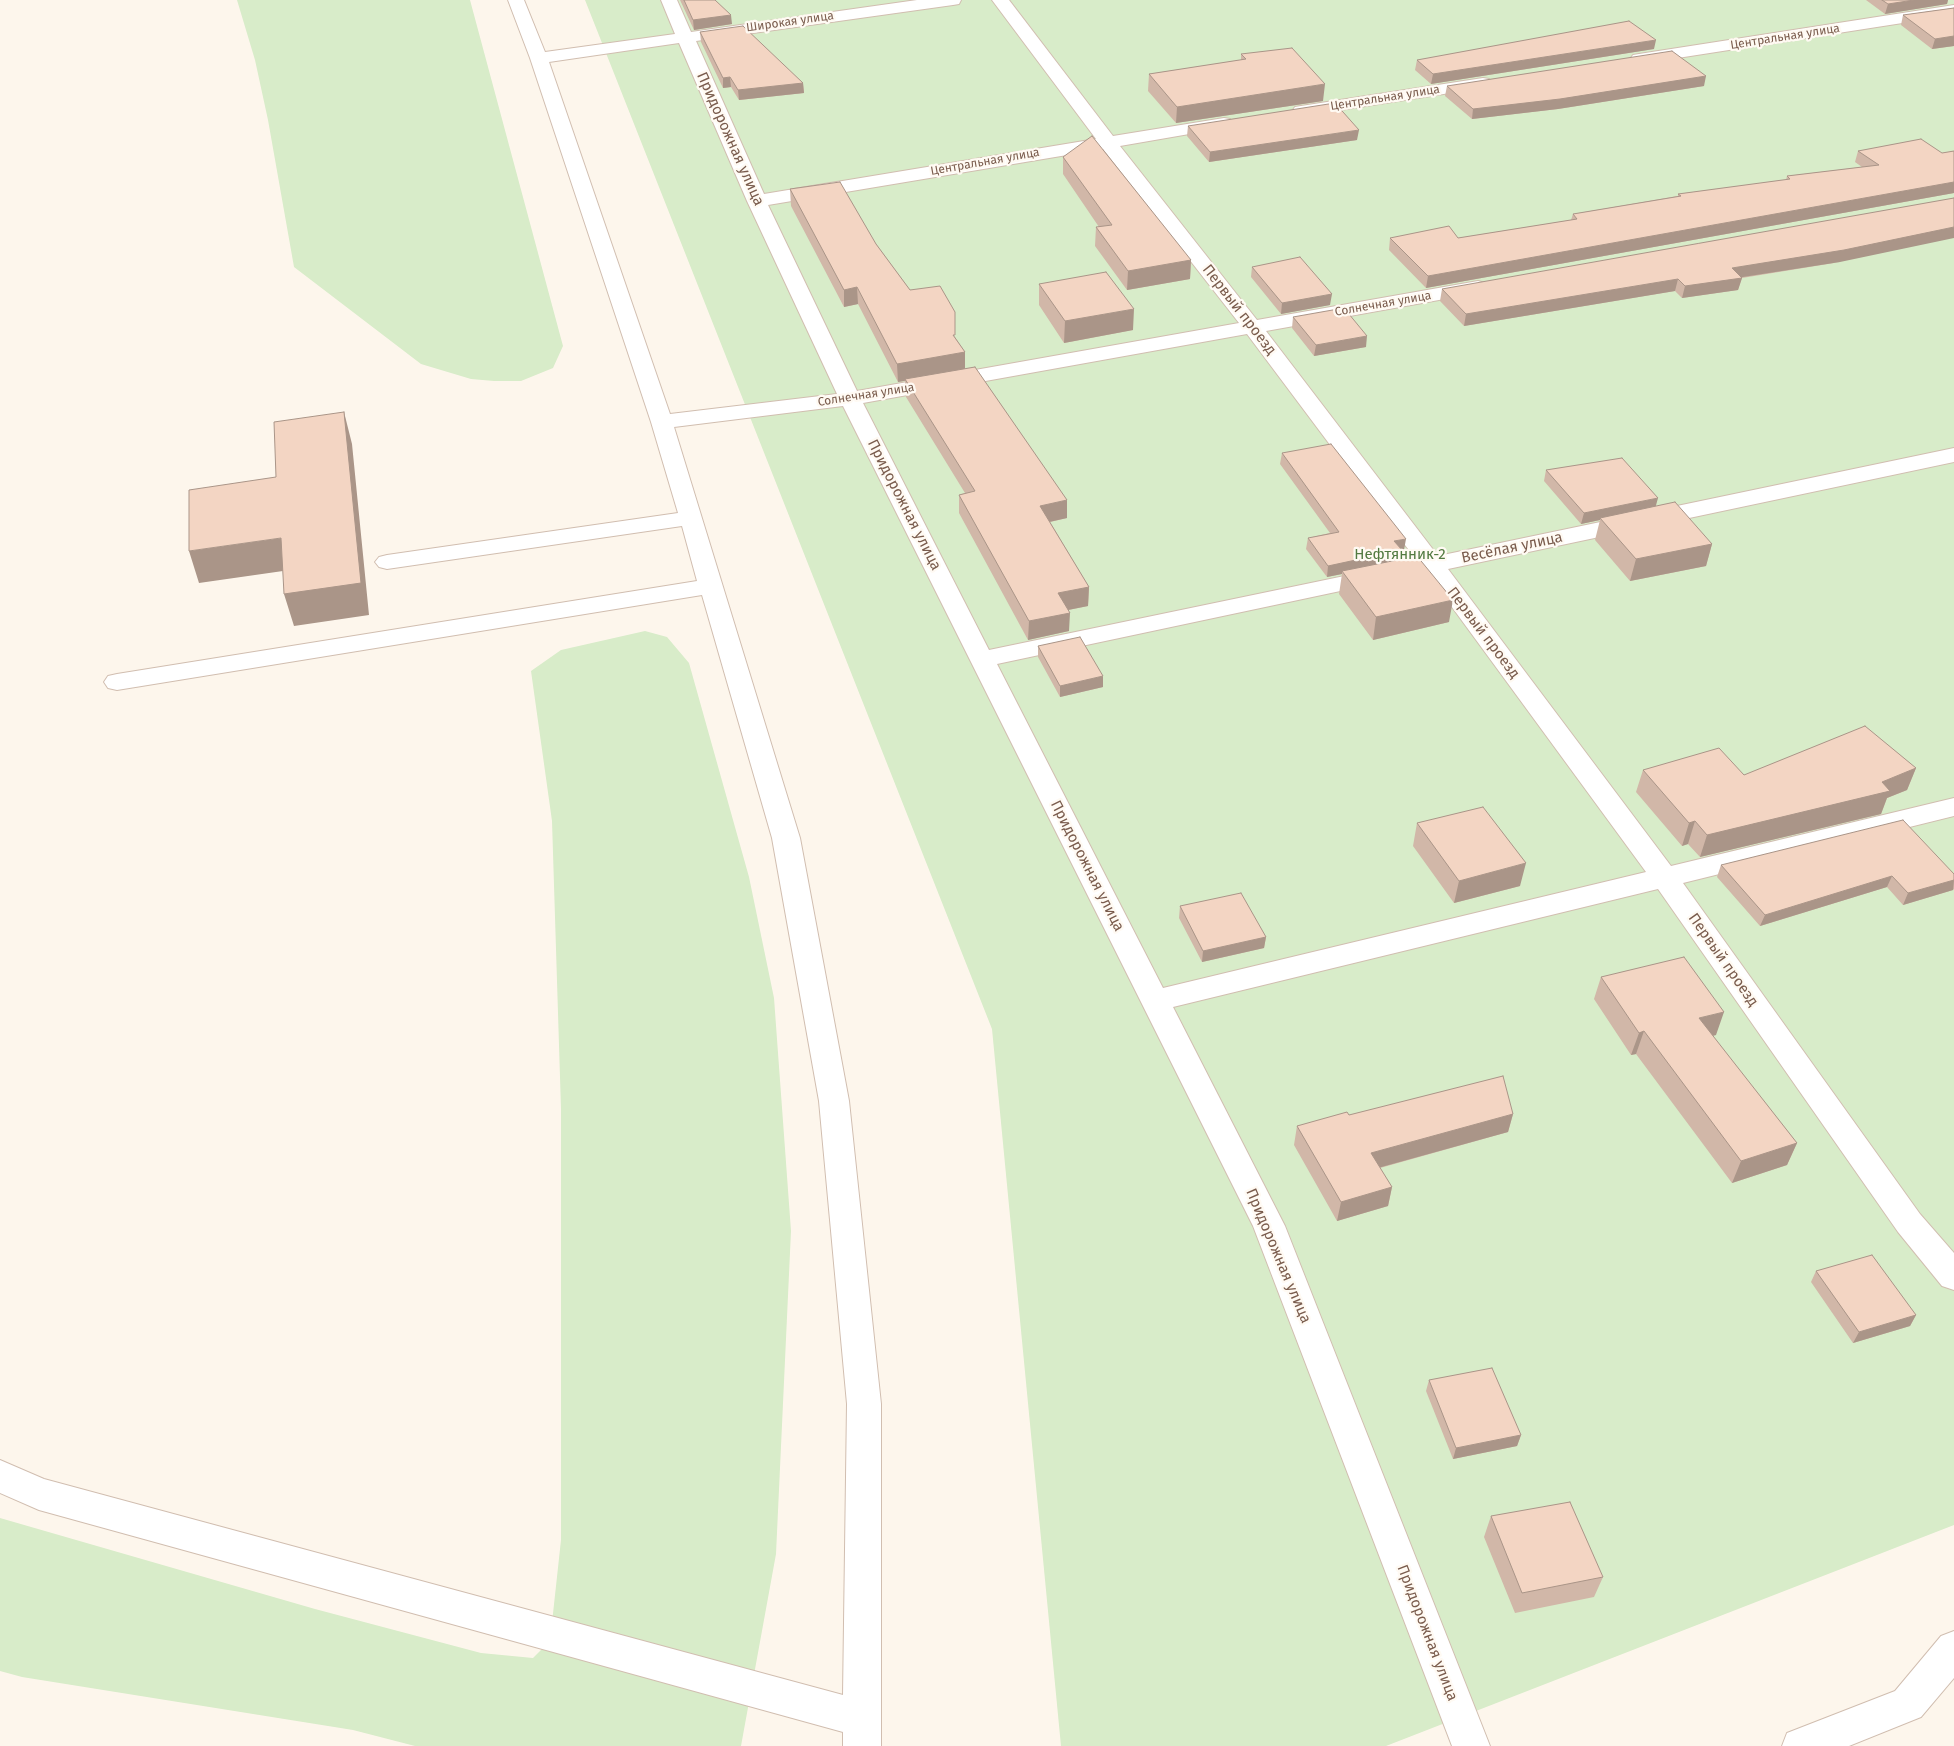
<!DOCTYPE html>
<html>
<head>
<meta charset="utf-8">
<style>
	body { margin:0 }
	canvas { display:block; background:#fdf6ec }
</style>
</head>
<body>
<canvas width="1954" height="1746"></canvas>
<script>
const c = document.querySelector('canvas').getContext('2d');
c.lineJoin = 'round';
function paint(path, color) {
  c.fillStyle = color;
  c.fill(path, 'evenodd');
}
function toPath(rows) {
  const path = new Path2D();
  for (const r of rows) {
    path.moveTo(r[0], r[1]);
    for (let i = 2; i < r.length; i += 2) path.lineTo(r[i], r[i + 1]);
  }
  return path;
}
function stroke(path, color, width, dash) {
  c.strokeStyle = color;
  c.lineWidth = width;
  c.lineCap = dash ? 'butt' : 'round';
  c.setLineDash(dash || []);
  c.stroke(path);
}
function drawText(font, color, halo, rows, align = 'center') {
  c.font = font + ' "Fira Sans",sans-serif';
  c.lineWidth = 4.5;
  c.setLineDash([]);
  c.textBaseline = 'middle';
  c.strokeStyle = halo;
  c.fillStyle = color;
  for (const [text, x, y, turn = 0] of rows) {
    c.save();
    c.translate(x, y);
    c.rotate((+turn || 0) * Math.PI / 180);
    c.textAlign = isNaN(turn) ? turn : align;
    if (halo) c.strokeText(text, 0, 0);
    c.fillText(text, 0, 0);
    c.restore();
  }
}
const green = toPath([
	[237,0,470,0,563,346,553,368,521,381,494,381,471,379,421,364,294,267,268,120,255,60],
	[585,0,1954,0,1954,1525,1386,1746,1061,1746,992,1029],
	[645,631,667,637,689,663,749,877,774,998,791,1231,776,1554,741,1746,415,1746,353,1730,22,1677,0,1671,0,1518,315,1609,481,1653,533,1658,550,1641,561,1540,561,1109,552,821,531,671,561,650]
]);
const minor = toPath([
	[508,0,524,0,545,52,675,34,661,0,677,0,691,32,917,0,961,0,959,4,953,5,696,41,764,194,1096,139,992,0,1009,0,1113,136,1224,118,1230,119,1233,123,1230,127,1224,128,1120,146,1257,320,1478,281,1485,283,1488,287,1485,291,1478,293,1266,331,1438,556,1954,448,1954,462,1448,569,1671,866,1954,798,1954,816,1683,883,1920,1214,1954,1253,1954,1290,1942,1286,1898,1232,1658,889,1173,1007,1285,1226,1490,1746,1452,1746,1253,1226,843,406,674,427,800,838,849,1101,881,1404,881,1746,843,1746,843,1732,39,1510,0,1493,0,1460,44,1479,843,1695,847,1404,819,1101,772,838,702,595,117,690,108,688,104,682,108,676,117,674,697,581,682,526,387,569,379,567,375,562,379,557,387,555,678,513,651,422,530,58,508,0],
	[679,43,747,201,837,394,670,414,549,62,679,43],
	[1103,149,1239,323,857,391,768,205,1103,149],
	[1247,334,1417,561,1409,563,1405,568,1409,573,1417,575,1427,573,1646,872,1163,988,997,664,1378,583,1386,581,1390,576,1386,571,1378,569,989,650,863,403,1247,334],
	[1954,5,1954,15,1639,64,1633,63,1630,59,1633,55,1639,54,1954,5],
	[1483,78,1489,79,1492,83,1489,87,1301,116,1295,115,1292,111,1295,107,1301,106,1483,78],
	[1954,1631,1954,1678,1921,1717,1849,1746,1782,1746,1787,1733,1895,1691,1941,1636,1954,1631]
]);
const wall = toPath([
	[680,0,715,0,732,24,694,30],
	[1866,0,1948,0,1947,4,1885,14],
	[1954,8,1954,46,1932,49,1901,25,1903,15],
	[700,32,803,83,804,93,739,100,731,87,723,88,701,42],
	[1654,49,1431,84,1415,70,1417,60],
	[1241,54,1323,101,1176,123,1148,91,1149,74,1241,60],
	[1447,86,1704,86,1558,109,1472,119,1445,96],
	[1188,126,1357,140,1209,162,1187,136],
	[1858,151,1942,153,1954,151,1954,193,1426,288,1389,250,1390,238,1458,238,1571,220,1573,214,1678,196,1678,194,1786,180,1787,176,1862,167,1855,162],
	[1063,157,1191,260,1190,279,1127,290,1095,246,1096,227,1099,227,1063,174],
	[790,189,876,244,910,290,955,337,965,352,965,369,1067,518,1050,522,1089,587,1088,606,1068,610,1069,631,1028,640,959,513,959,495,965,493,906,397,905,381,898,382,858,304,844,307,791,206],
	[1840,262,1742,278,1738,290,1682,298,1675,291,1464,326,1440,301,1442,289],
	[1252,267,1330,305,1281,314,1251,277],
	[1039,284,1133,330,1064,343,1039,305],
	[1293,317,1366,347,1314,356,1292,328],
	[1282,453,1404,550,1402,550,1400,559,1449,622,1373,640,1339,594,1342,574,1327,577,1306,549,1308,538,1330,533,1280,464],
	[1546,470,1656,506,1712,544,1706,566,1630,581,1595,540,1600,520,1581,524,1544,481],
	[1038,646,1103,687,1060,697,1038,657],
	[1916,768,1907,790,1887,798,1881,814,1700,857,1688,844,1682,846,1636,792,1643,770,1744,775],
	[1417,823,1520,886,1454,903,1413,846],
	[1721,865,1954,874,1954,889,1953,890,1903,905,1887,887,1760,926,1717,877],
	[1180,906,1266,937,1264,948,1202,962,1179,918],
	[1601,977,1716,1035,1712,1036,1797,1143,1787,1165,1732,1183,1636,1054,1631,1055,1594,999],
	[1513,1114,1508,1132,1380,1168,1392,1187,1388,1206,1337,1221,1294,1145,1297,1126,1349,1115],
	[1816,1271,1916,1315,1910,1326,1853,1343,1811,1282],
	[1429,1380,1521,1435,1517,1446,1453,1459,1426,1391],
	[1491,1516,1603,1577,1594,1597,1515,1613,1484,1537]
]);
const shadedWall = toPath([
	[1914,0,1948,0,1947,4,1885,14,1888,4],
	[731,15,732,24,694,30,693,20],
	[1954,36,1954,46,1932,49,1935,39],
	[1656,40,1654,49,1431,84,1433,74],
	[1706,76,1704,86,1558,109,1472,119,1473,109],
	[730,77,731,87,723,88,723,78],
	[803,83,804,93,739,100,738,90],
	[1325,84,1323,101,1176,123,1177,107],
	[1359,130,1357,140,1209,162,1210,152],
	[1954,182,1954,193,1426,288,1428,276],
	[1954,227,1954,238,1840,262,1730,279,1742,278,1738,290,1682,298,1685,286,1732,268],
	[1191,260,1190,279,1127,290,1128,271],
	[1678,279,1675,291,1464,326,1466,314],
	[857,287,858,304,844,307,844,290],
	[1332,294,1330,305,1281,314,1282,303],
	[1134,309,1133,330,1064,343,1065,321],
	[1367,336,1366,347,1314,356,1316,345],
	[965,352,965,370,898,382,897,364],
	[344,412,352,444,369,615,294,626,284,594],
	[1658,498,1655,509,1600,518,1600,520,1581,524,1584,513],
	[1067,500,1067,518,1040,524,1040,506],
	[281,538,290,570,199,583,189,551],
	[1406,539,1404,550,1393,552,1402,550,1400,562,1342,571,1342,574,1327,577,1328,566,1394,541],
	[1712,544,1706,566,1630,581,1636,559],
	[1089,587,1088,606,1058,612,1058,593],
	[1453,600,1449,622,1373,640,1376,617],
	[1070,613,1069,631,1028,640,1029,621],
	[1103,676,1103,687,1060,697,1060,686],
	[1916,768,1907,790,1887,798,1881,814,1700,857,1707,835,1882,782],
	[1695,821,1688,844,1682,846,1689,823],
	[1526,863,1520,886,1454,903,1459,881],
	[1892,876,1887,887,1760,926,1765,915],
	[1954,880,1953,890,1903,905,1908,893],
	[1266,937,1264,948,1202,962,1203,951],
	[1724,1012,1716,1035,1691,1041,1699,1018],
	[1644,1031,1636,1054,1631,1055,1639,1033],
	[1513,1114,1508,1132,1367,1171,1371,1153],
	[1797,1143,1787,1165,1732,1183,1741,1161],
	[1392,1187,1388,1206,1337,1221,1341,1202],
	[1916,1315,1910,1326,1853,1343,1859,1332],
	[1521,1435,1517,1446,1453,1459,1456,1448]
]);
const building = toPath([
	[684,0,715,0,731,15,693,20,684,0],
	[1882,0,1914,0,1888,4,1882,0],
	[1954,8,1954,36,1935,39,1903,15,1954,8],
	[1629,21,1656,40,1433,74,1417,60,1629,21],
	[743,26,803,83,738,90,730,77,723,78,700,32,743,26],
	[1292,48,1325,84,1177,107,1149,74,1246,59,1241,54,1292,48],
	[1672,51,1706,76,1560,99,1473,109,1447,86,1672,51],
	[1335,103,1359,130,1210,152,1188,126,1335,103],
	[1092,136,1191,260,1128,271,1096,227,1112,225,1063,157,1092,136],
	[1921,139,1942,153,1954,151,1954,182,1428,276,1390,238,1449,226,1458,238,1577,219,1573,214,1681,196,1678,194,1790,179,1787,176,1879,165,1858,151,1921,139],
	[840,182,876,244,910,290,940,286,955,312,955,335,953,335,965,352,897,364,857,287,844,290,790,189,840,182],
	[1954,198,1954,227,1844,250,1732,268,1742,278,1685,286,1678,279,1466,314,1442,289,1954,198],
	[1300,257,1332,294,1282,303,1252,267,1300,257],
	[1106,272,1134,309,1065,321,1039,284,1106,272],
	[1344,308,1367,336,1316,345,1293,317,1344,308],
	[975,367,1067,500,1040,506,1089,587,1058,593,1070,613,1029,621,959,495,975,491,905,379,975,367],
	[344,412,361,583,284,594,281,538,189,551,189,490,276,477,274,422,344,412],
	[1331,444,1406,539,1394,541,1402,550,1328,566,1308,538,1339,532,1282,453,1331,444],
	[1622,458,1658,498,1584,513,1546,470,1622,458],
	[1675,502,1712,544,1636,559,1600,518,1675,502],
	[1417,556,1453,600,1376,617,1342,571,1417,556],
	[1080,637,1103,676,1060,686,1038,646,1080,637],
	[1865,726,1916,768,1882,782,1890,791,1707,835,1695,821,1689,823,1643,770,1719,748,1744,775,1865,726],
	[1483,807,1526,863,1459,881,1417,823,1483,807],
	[1903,820,1954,874,1954,880,1908,893,1892,876,1765,915,1721,865,1903,820],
	[1241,893,1266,937,1203,951,1180,906,1241,893],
	[1684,957,1724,1012,1699,1018,1797,1143,1741,1161,1644,1031,1639,1033,1601,977,1684,957],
	[1503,1076,1513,1114,1371,1153,1392,1187,1341,1202,1297,1126,1347,1112,1349,1115,1503,1076],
	[1872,1255,1916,1315,1859,1332,1816,1271,1872,1255],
	[1492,1368,1521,1435,1456,1448,1429,1380,1492,1368],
	[1570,1502,1603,1577,1522,1593,1491,1516,1570,1502]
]);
const farStreetnames = [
	["Широкая улица",790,22,-8],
	["Центральная улица",1785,37,-9],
	["Центральная улица",1385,98,-9],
	["Центральная улица",985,162,-10],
	["Солнечная улица",1383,304,-10],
	["Солнечная улица",866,395,-9]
];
const streetNames = [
	["Придорожная улица",730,139,66],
	["Первый проезд",1239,310,52],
	["Придорожная улица",904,505,63],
	["Весёлая улица",1512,548,-12],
	["Первый проезд",1483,633,53],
	["Придорожная улица",1087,866,63],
	["Первый проезд",1723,960,55],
	["Придорожная улица",1278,1256,67],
	["Придорожная улица",1427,1633,69]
];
const parkNames = [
	["Нефтянник-2",1400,555]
];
paint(green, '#d8ecc9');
stroke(minor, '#d1beb0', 2);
paint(minor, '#fff');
paint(wall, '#d1b7a8');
paint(shadedWall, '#aa9588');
paint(building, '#f3d5c3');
stroke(building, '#aa9588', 1);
drawText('12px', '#7a5c4d', '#fffaf3', farStreetnames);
drawText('15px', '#7a5c4d', '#fffaf3', streetNames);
drawText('15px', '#537a41', '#fffaf3', parkNames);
</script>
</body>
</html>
